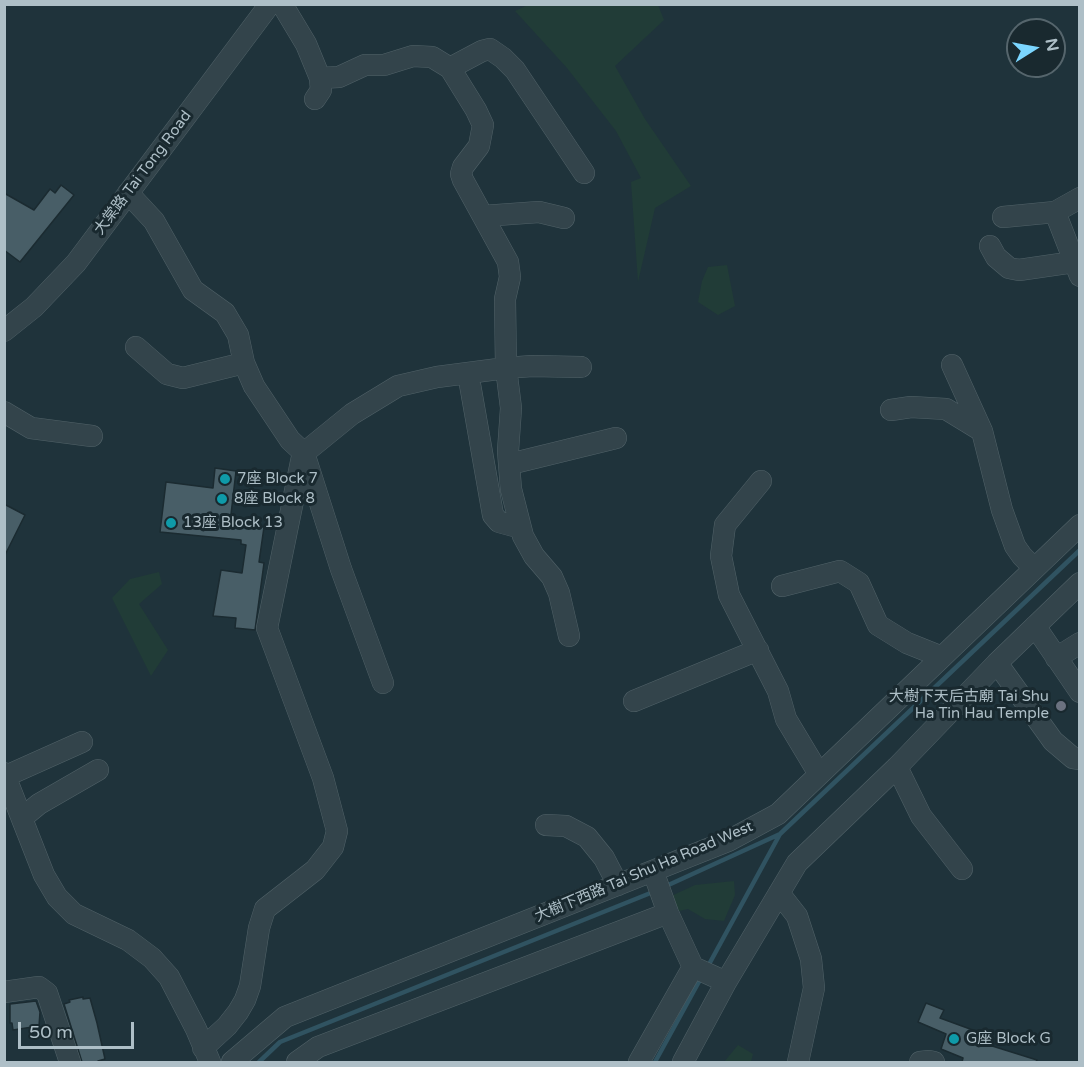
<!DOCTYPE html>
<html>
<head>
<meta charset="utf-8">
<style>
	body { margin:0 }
	#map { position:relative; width:1084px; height:1067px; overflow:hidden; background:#1f333b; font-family:"Varela Round",sans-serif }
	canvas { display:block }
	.frame { position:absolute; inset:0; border:6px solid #aebfc7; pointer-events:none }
	.north { position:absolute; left:1006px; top:18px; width:60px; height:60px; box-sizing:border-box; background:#19292f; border:2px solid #55656c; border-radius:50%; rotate:79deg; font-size:16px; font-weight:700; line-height:24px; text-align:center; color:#aebfc7 }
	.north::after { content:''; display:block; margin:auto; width:21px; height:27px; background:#7bd6ff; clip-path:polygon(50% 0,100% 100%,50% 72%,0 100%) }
	.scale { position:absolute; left:18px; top:1022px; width:116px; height:27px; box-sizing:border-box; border:3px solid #aebfc7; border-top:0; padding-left:8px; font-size:18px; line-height:21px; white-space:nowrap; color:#aebfc7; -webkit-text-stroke:4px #19292f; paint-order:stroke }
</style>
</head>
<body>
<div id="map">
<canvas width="1084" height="1067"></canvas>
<div class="frame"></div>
<div class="north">N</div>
<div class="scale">50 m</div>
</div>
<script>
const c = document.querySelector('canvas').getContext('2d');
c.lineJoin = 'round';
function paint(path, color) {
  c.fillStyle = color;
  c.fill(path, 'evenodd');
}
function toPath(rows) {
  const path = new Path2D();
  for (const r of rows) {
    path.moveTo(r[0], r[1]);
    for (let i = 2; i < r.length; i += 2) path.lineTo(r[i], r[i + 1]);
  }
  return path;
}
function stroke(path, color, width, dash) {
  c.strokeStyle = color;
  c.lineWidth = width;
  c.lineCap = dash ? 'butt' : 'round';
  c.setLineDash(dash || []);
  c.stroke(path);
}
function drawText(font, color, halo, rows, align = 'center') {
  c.font = font + ' "Varela Round","Noto Sans TC",sans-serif';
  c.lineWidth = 6;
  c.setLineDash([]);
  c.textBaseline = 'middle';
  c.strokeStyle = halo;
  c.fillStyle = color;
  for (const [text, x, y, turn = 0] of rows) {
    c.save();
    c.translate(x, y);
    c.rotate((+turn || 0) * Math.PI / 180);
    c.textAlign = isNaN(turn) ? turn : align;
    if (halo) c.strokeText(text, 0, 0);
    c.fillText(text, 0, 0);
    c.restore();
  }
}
const green = toPath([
	[530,4,658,5,664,20,615,66,645,119,691,186,655,208,638,282,631,182,641,178,616,131,567,68,515,11],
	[727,265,735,306,718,315,698,302,702,281,708,267],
	[159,572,162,584,139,604,168,650,151,676,112,598,130,579],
	[734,881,735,895,724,921,705,919,688,909,675,912,669,897,695,885],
	[738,1045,753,1054,751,1062,724,1062]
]);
const stream = toPath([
	[664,887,780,834,1080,550],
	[707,968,780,834],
	[259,1062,280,1042,653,892],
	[655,1062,701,978]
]);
const building = toPath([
	[61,185,74,195,20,262,4,250,4,193,34,210,50,189,55,193,61,185],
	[215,468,236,471,230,523,264,527,259,562,264,563,255,630,235,628,236,618,213,616,221,570,242,573,246,545,241,544,241,540,160,532,166,482,213,488,215,468],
	[4,504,25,515,4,557,4,504],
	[83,997,83,999,90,998,97,1023,105,1059,98,1061,99,1062,82,1062,64,1004,70,1002,69,1000,83,997],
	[36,1001,40,1012,39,1026,13,1030,12,1023,10,1023,10,1004,36,1001],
	[926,1003,944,1010,940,1018,992,1037,989,1045,1037,1060,1036,1062,962,1062,963,1058,941,1049,946,1034,918,1022,926,1003]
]);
const minor = toPath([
	[282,4,306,44,320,78,321,90,315,99],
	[450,68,482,51,490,49,503,58,515,70,584,173],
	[320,78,339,77,365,65,384,65,413,56,432,57,450,68,476,110,483,125,479,146,463,167,461,174,463,180,508,262,510,277,505,299,506,368,511,408,508,451,511,489,523,536,534,556,552,577,559,593,569,636],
	[128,193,154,221,193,290,225,313,238,335,244,363,254,386,290,440,304,453,341,569,383,683],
	[1080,198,1055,212,1080,276],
	[483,216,539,212,564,218],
	[1003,217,1055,212],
	[990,246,996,257,1009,268,1019,270,1074,262],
	[4,331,34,307,76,263,270,4],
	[136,347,167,374,183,378,244,363],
	[952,365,982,431,1002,510,1015,546,1022,556,1034,568],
	[468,373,493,515,499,522,521,528],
	[891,410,911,407,946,409,982,431],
	[4,412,31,428,92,436],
	[304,453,352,414,398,386,437,377,506,368,532,366,581,367],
	[509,460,514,463,616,438],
	[761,481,725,525,721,556,729,595,778,691,786,719,819,774],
	[782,586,840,571,859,583,878,625,907,643,942,657],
	[1035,626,1080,692],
	[1056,658,1080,643],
	[997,663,1053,741,1073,758,1080,759],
	[634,701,758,650],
	[897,767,921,816,962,869],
	[4,773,44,875,57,897,74,914,128,940,152,958,169,977,196,1029,210,1062],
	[6,776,82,742],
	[22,818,39,804,98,770],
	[546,825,566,826,587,837,604,858,618,885],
	[653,871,668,913,693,967,726,982],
	[779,893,797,916,811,959,814,988,798,1062],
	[4,992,39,987,47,993,70,1062],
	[203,1048,227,1026,238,1012,245,1000,250,986,259,928,265,909,315,870,333,847,337,831,323,778,267,628,303,452],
	[232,1062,285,1017,728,841,778,814,1080,525],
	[297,1062,318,1047,668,913],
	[639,1062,693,967],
	[683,1062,726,982,797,863,897,767,997,663,1080,583],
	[920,1062,929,1061,934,1062]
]);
const markers = [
	[225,479,6,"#0f9aa8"],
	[222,499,6,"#0f9aa8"],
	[171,523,6,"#0f9aa8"],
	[1061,706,6,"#6b7280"],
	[954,1039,6,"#0f9aa8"]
];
const streetNames = [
	["大棠路 Tai Tong Road",143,173,-53],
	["大樹下西路 Tai Shu Ha Road West",644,872,-23]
];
const poiNames = [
	["7座 Block 7",237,479],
	["8座 Block 8",234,499],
	["13座 Block 13",183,523],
	["大樹下天后古廟 Tai Shu",1049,697,"right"],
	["Ha Tin Hau Temple",1049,714,"right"],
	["G座 Block G",966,1039]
];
paint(green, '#213c37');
stroke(stream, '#305361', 4.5);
paint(building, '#485e67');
stroke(building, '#1b2b31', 1.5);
stroke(minor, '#516268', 22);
stroke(minor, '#33444b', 21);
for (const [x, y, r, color] of markers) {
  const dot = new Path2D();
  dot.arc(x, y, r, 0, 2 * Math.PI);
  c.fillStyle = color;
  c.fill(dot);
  stroke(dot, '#19292f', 2);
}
drawText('15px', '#aebfc7', '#19292f', streetNames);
drawText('15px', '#aebfc7', '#19292f', poiNames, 'left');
</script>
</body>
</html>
